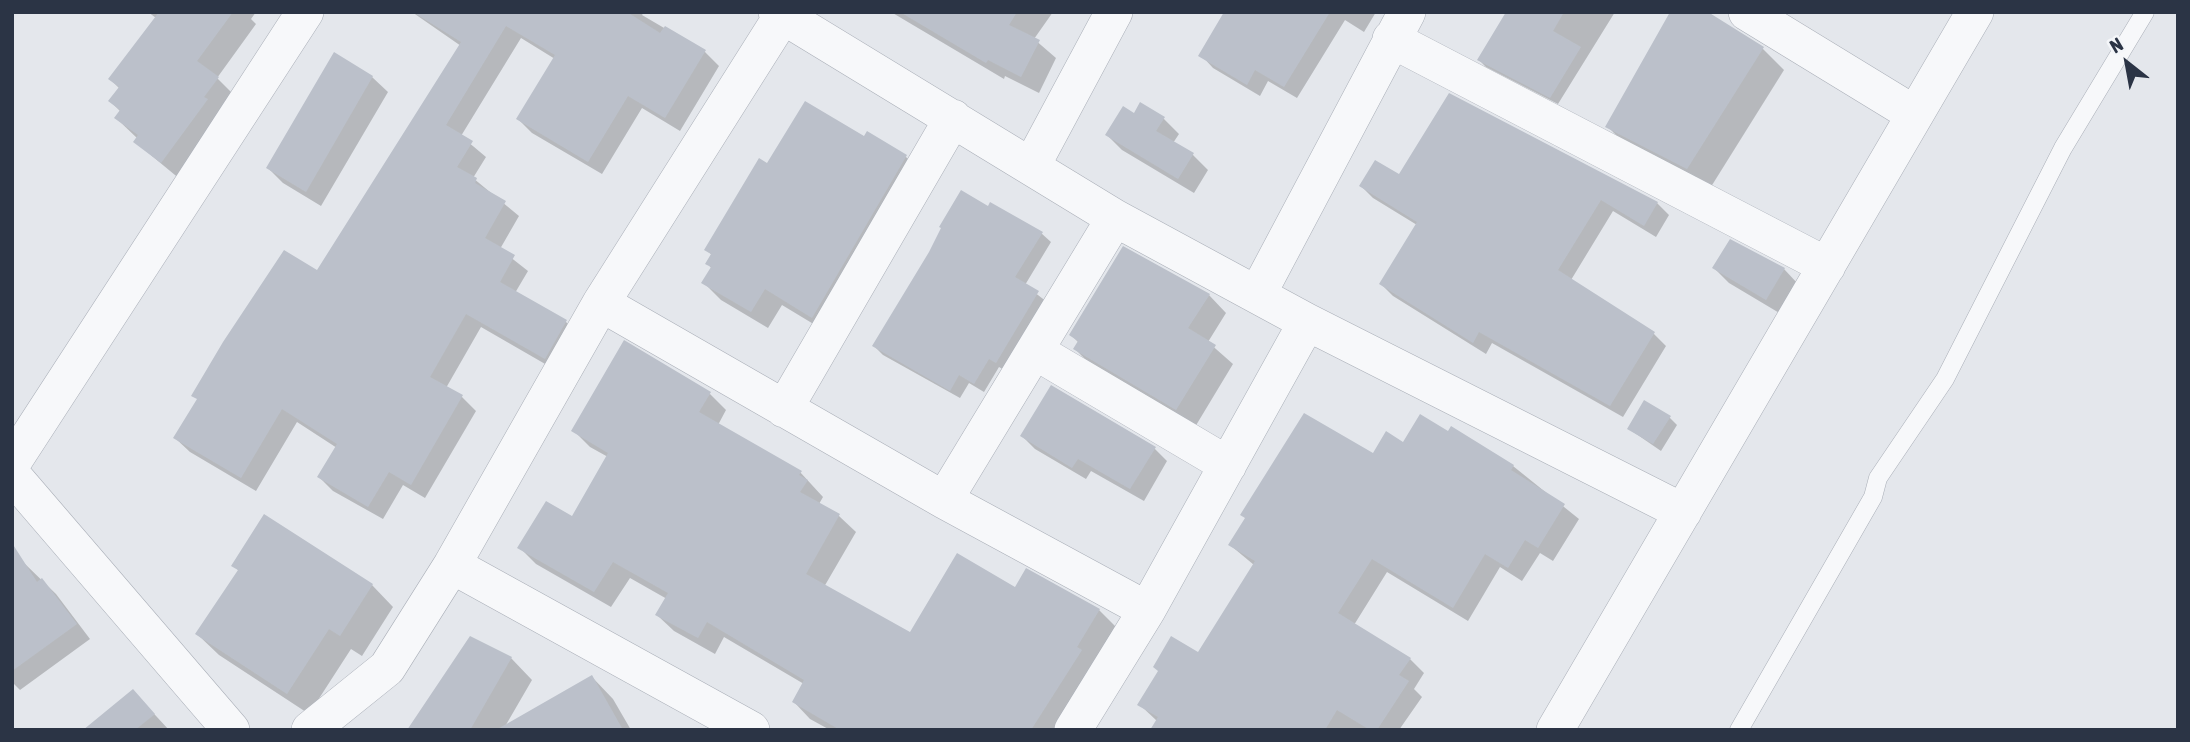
<!DOCTYPE html>
<html>
<head>
<meta charset="utf-8">
<style>
	body { margin:0 }
	#map { position:relative; width:2190px; height:742px; overflow:hidden; background:#e4e7ec; font-family:"Asap Condensed",sans-serif }
	canvas { display:block }
	.frame { position:absolute; inset:0; border:14px solid #2b3445; pointer-events:none }
	.north { position:absolute; left:2092px; top:28px; width:70px; height:70px; -webkit-text-stroke:5px #f4f6f9; paint-order:stroke; rotate:329deg; font-size:19px; font-weight:700; line-height:28px; text-align:center; color:#2b3445 }
	.north::after { content:''; display:block; margin:auto; width:24px; height:32px; background:#2b3445; clip-path:polygon(50% 0,100% 100%,50% 72%,0 100%) }
</style>
</head>
<body>
<div id="map">
<canvas width="2190" height="742"></canvas>
<div class="frame"></div>
<div class="north">N</div>
</div>
<script>
const c = document.querySelector('canvas').getContext('2d');
c.lineJoin = 'round';
function paint(path, color) {
  c.fillStyle = color;
  c.fill(path, 'evenodd');
}
function toPath(rows) {
  const path = new Path2D();
  for (const r of rows) {
    path.moveTo(r[0], r[1]);
    for (let i = 2; i < r.length; i += 2) path.lineTo(r[i], r[i + 1]);
  }
  return path;
}
function stroke(path, color, width, dash) {
  c.strokeStyle = color;
  c.lineWidth = width;
  c.lineCap = dash ? 'butt' : 'round';
  c.setLineDash(dash || []);
  c.stroke(path);
}
const shadow = toPath([
	[148,12,256,12,251,19,256,24,217,78,236,97,181,180,135,142,138,139,116,118,121,112,110,101,120,89,110,79,156,18],
	[412,12,644,12,642,15,705,52,719,66,680,131,642,108,602,174,532,133,518,119,555,59,521,38,461,136,486,157,473,178,519,216,500,249,528,271,515,293,566,322,580,336,559,372,481,327,446,388,462,397,476,411,425,498,403,485,383,519,333,491,319,477,337,448,297,422,256,491,190,452,175,438,318,273,461,46],
	[891,12,1053,12,1034,39,1056,58,1039,93,1005,76,1004,79],
	[1227,12,1376,12,1364,32,1345,20,1297,98,1268,81,1260,96,1213,68,1201,55],
	[1507,12,1615,12,1558,104,1486,67,1479,60],
	[1762,48,1784,70,1709,190,1629,148,1607,126],
	[372,77,388,92,321,206,283,183,268,168],
	[1450,95,1657,203,1669,215,1656,237,1613,211,1571,280,1654,334,1666,346,1623,417,1492,343,1486,354,1393,296,1381,284,1417,225,1373,198,1361,186,1399,177],
	[1141,105,1164,119,1179,134,1173,143,1193,155,1208,170,1194,193,1122,150,1107,135,1134,116],
	[865,139,906,157,923,174,830,334,782,305,768,328,721,300,704,283,712,269,707,263,712,255,706,250,768,166],
	[1041,233,1051,242,1025,285,1047,302,1006,371,999,367,984,392,969,383,960,398,883,355,874,346],
	[1730,241,1784,269,1799,285,1781,314,1729,283,1714,268],
	[1209,295,1226,313,1208,342,1233,364,1195,427,1093,367,1075,349,1079,343,1071,335],
	[710,394,726,410,718,425,800,472,823,497,819,504,839,516,856,532,824,587,910,634,1015,589,1099,610,1116,627,1057,730,830,730,810,719,794,702,804,684,724,637,715,654,674,631,657,615,667,599,630,578,611,607,536,564,520,548,572,518,608,457,590,447,574,431],
	[1669,417,1677,425,1661,451,1629,429],
	[1022,436,1154,448,1167,461,1144,501,1091,471,1086,479,1035,449],
	[1404,444,1513,466,1579,519,1553,561,1540,553,1522,581,1500,567,1468,621,1387,572,1354,625,1410,659,1424,673,1414,689,1422,697,1399,730,1153,730,1157,721,1140,705,1198,655,1254,565,1230,545,1373,456],
	[24,563,56,594,90,639,20,690,12,682,12,618],
	[233,565,372,585,393,607,362,656,351,649,309,714,219,655,197,634,239,571],
	[511,658,532,680,503,730,409,730],
	[592,677,613,699,631,730,529,730],
	[133,691,169,730,86,730]
]);
const building = toPath([
	[159,12,233,12,197,61,219,77,204,97,208,99,161,163,133,142,138,135,114,118,120,110,108,101,119,87,108,79],
	[413,12,627,12,660,33,665,26,706,50,665,118,628,96,588,162,516,119,555,55,506,26,446,125,473,141,457,167,477,178,475,183,506,201,485,238,515,255,500,282,567,320,545,359,466,314,430,377,463,395,411,485,389,472,368,507,317,477,337,444,282,409,241,478,173,438,197,399,191,396,223,342,284,250,317,270,461,42],
	[900,12,1017,12,1009,25,1040,40,1021,77,988,60,986,63],
	[1224,12,1330,12,1284,87,1255,70,1247,85,1198,56],
	[1506,12,1564,12,1553,31,1581,47,1550,98,1477,60],
	[1670,12,1708,12,1764,47,1687,169,1605,127],
	[334,52,373,76,306,192,266,168],
	[1449,93,1658,202,1644,226,1601,200,1558,270,1655,332,1610,406,1479,332,1473,343,1379,284,1417,222,1359,186,1375,160,1399,174],
	[805,101,864,136,867,131,907,155,812,318,765,289,751,312,701,283,711,267,705,264,711,254,704,250,759,158,767,163],
	[1140,102,1165,117,1156,131,1194,153,1178,179,1105,135,1123,106,1134,113],
	[961,190,988,206,990,202,1043,232,1015,277,1039,291,996,363,989,359,974,384,959,375,950,391,872,346,929,252,941,228,939,227],
	[1730,239,1785,268,1766,300,1712,268],
	[1123,246,1210,294,1188,328,1216,345,1176,410,1073,349,1078,341,1069,335],
	[624,340,711,392,699,412,802,471,799,475,808,480,800,492,840,514,806,574,910,632,957,553,1015,587,1026,568,1100,609,1077,647,1082,650,1031,730,840,730,792,702,804,680,707,622,698,638,655,615,668,593,613,562,594,592,517,548,546,501,572,516,608,453,571,431],
	[1051,385,1156,447,1130,489,1078,459,1072,468,1020,436],
	[1644,400,1671,416,1653,444,1627,429],
	[1304,413,1373,453,1386,431,1403,442,1420,414,1448,431,1451,426,1514,465,1511,470,1565,504,1538,548,1525,540,1508,568,1485,554,1453,608,1372,559,1338,613,1411,658,1399,675,1409,681,1377,730,1370,730,1337,710,1325,730,1150,730,1158,717,1137,705,1158,671,1153,667,1171,636,1198,652,1255,561,1228,545,1245,518,1240,515],
	[264,514,373,584,340,636,329,629,287,694,195,634,238,570,231,566],
	[12,543,37,582,42,578,77,624,12,671],
	[470,636,512,657,470,730,407,730],
	[592,675,623,730,496,730],
	[133,689,155,714,135,730,83,730]
]);
const lane = toPath([
	[1739,730,1873,497,1878,478,1945,379,2063,148,2145,12]
]);
const street = toPath([
	[777,12,1115,218,1307,322,1683,512],
	[1747,12,1914,114],
	[1391,39,1827,266],
	[1032,165,1114,12],
	[1257,295,1407,12],
	[601,303,944,500,1147,610],
	[1035,351,1228,465],
	[784,409,953,118],
	[12,463,305,12],
	[12,475,231,730],
	[944,500,1115,218],
	[452,565,751,730],
	[310,730,387,668,452,565,601,303,783,15],
	[1073,730,1147,610,1307,322],
	[1555,730,1975,12]
]);
paint(shadow, '#0003');
paint(building, '#bbc0ca');
stroke(lane, '#a9aeb7', 19);
stroke(street, '#a9aeb7', 38);
stroke(lane, '#f7f8fa', 18);
stroke(street, '#f7f8fa', 37);
</script>
</body>
</html>
